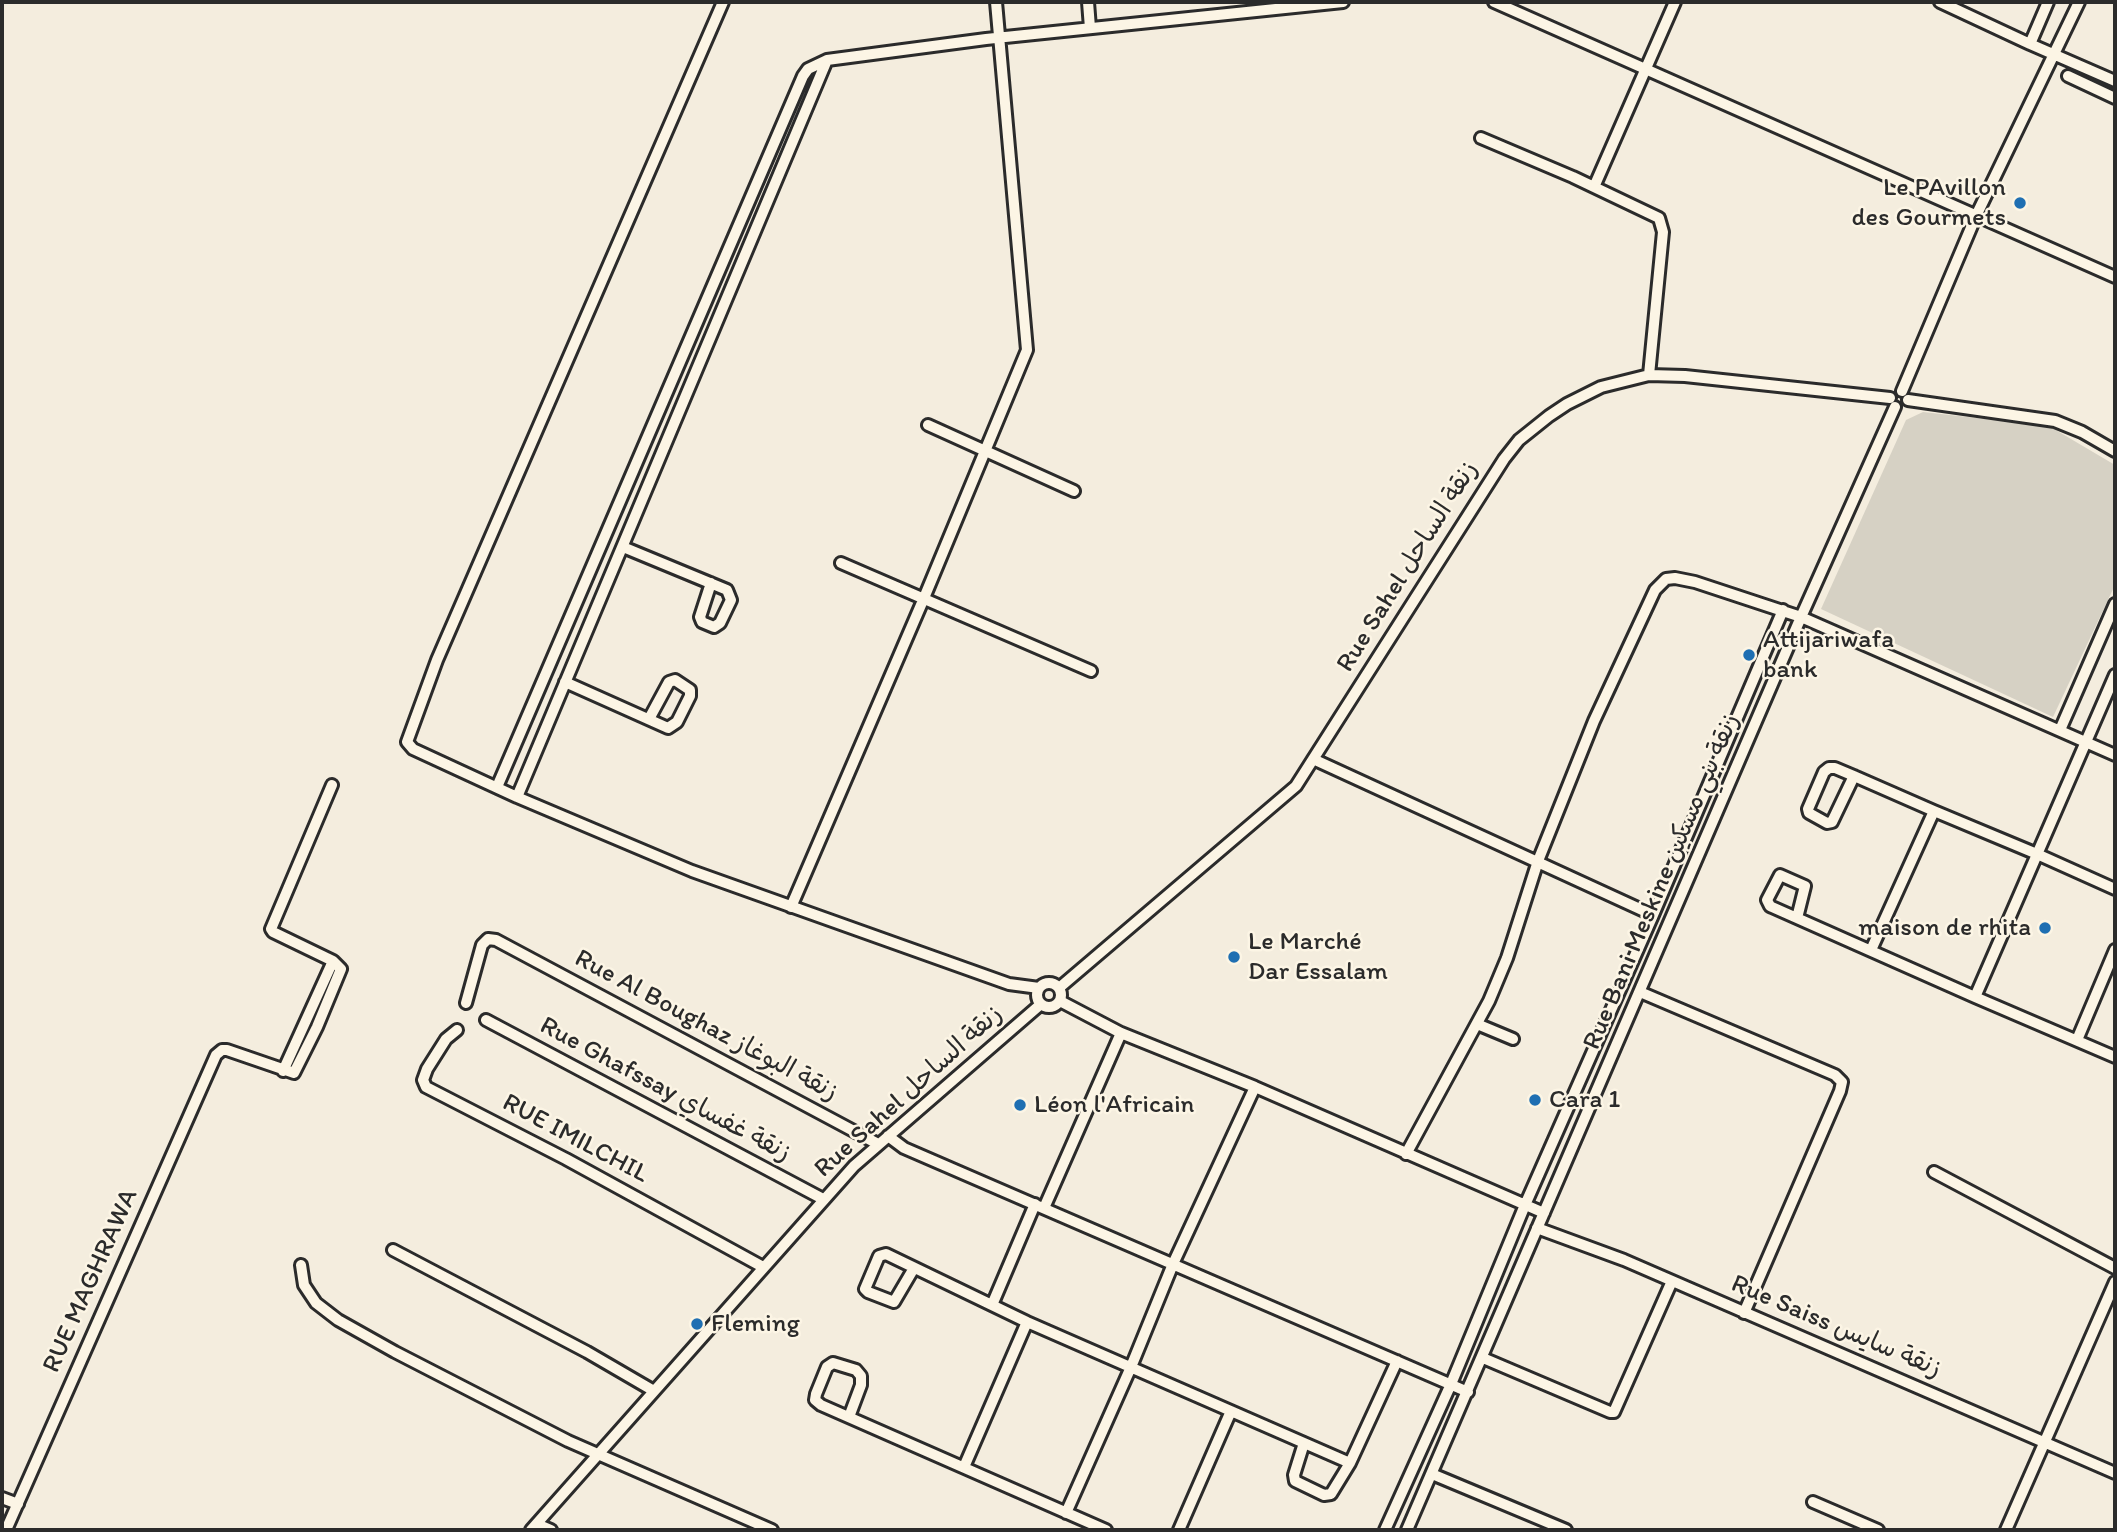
<!DOCTYPE html>
<html>
<head>
<meta charset="utf-8">
<style>
	body { margin:0 }
	#map { position:relative; width:2117px; height:1532px; overflow:hidden; background:#f4edde; font-family:Itim,sans-serif }
	canvas { display:block }
	.frame { position:absolute; inset:0; border:4px solid #2b2b2b; pointer-events:none }
</style>
</head>
<body>
<div id="map">
<canvas width="2117" height="1532"></canvas>
<div class="frame"></div>
</div>
<script>
const c = document.querySelector('canvas').getContext('2d');
c.lineJoin = 'round';
function paint(path, color) {
  c.fillStyle = color;
  c.fill(path, 'evenodd');
}
function toPath(rows) {
  const path = new Path2D();
  for (const r of rows) {
    if (r.length === 3) {
      path.moveTo(r[0] + r[2], r[1]);
      path.arc(r[0], r[1], r[2], 0, 2 * Math.PI);
      continue;
    }
    path.moveTo(r[0], r[1]);
    for (let i = 2; i < r.length; i += 2) path.lineTo(r[i], r[i + 1]);
  }
  return path;
}
function stroke(path, color, width, dash) {
  c.strokeStyle = color;
  c.lineWidth = width;
  c.lineCap = dash ? 'butt' : 'round';
  c.setLineDash(dash || []);
  c.stroke(path);
}
function drawText(font, color, halo, rows, align = 'center') {
  c.font = font + ' Itim,"Playpen Sans Arabic",sans-serif';
  c.lineWidth = 5;
  c.setLineDash([]);
  c.textBaseline = 'middle';
  c.strokeStyle = halo;
  c.fillStyle = color;
  for (const [text, x, y, turn = 0] of rows) {
    c.save();
    c.translate(x, y);
    c.rotate((+turn || 0) * Math.PI / 180);
    c.textAlign = isNaN(turn) ? turn : align;
    if (halo) c.strokeText(text, 0, 0);
    c.fillText(text, 0, 0);
    c.restore();
  }
}
const green = toPath([
	[1923,412,2049,426,2115,465,2115,585,2053,717,1821,609,1906,420]
]);
const street = toPath([
	[723,2,437,660,407,742,413,749,517,797,692,871,1009,984,1039,988],
	[1088,2,1090,28],
	[1494,2,2115,277],
	[1940,2,2030,44,2115,81],
	[2030,44,2048,2],
	[2068,76,2115,98],
	[1481,138,1573,177,1659,218,1663,232,1649,375],
	[1594,187,1675,2],
	[1902,391,1976,216,2079,2],
	[1908,400,2055,421,2082,432,2115,451],
	[928,425,1074,491],
	[623,547,727,590,731,600,720,623,714,627,702,622,700,617,711,583],
	[841,563,1091,671],
	[565,682,668,728,677,722,690,696,690,690,675,680,669,682,649,719],
	[2060,730,2115,604],
	[1313,759,1653,915],
	[1854,776,1832,822,1827,823,1809,813,1808,809,1824,772,1829,768,1835,768,1854,776,1934,811,2037,854,2115,889],
	[497,787,803,76,808,69,827,60,986,39,1343,2],
	[517,797,827,60],
	[791,907,924,598,1027,350,996,2],
	[1797,918,1805,886,1780,875,1767,900,1770,906,1772,907,1975,997,2115,1057],
	[1871,950,1934,811],
	[1049,995,12],
	[1059,988,1296,786,1504,459,1519,440,1549,416,1567,404,1601,387,1649,375,1685,376,1890,398],
	[1640,992,1835,1075,1842,1082,1840,1091,1744,1313],
	[1975,997,2115,675],
	[1060,1001,1121,1033,1255,1087,1544,1213],
	[466,1003,482,945,488,939,496,940,878,1144],
	[486,1020,823,1199],
	[1477,1024,1513,1039],
	[457,1030,446,1039,427,1069,423,1080,426,1087,566,1159,763,1267],
	[2077,1040,2115,950],
	[283,1071,333,961],
	[888,1136,904,1148,1468,1392],
	[1406,1154,1489,1001,1507,958,1538,861,1594,721,1655,590,1666,579,1675,578,1695,582,1801,617,2115,755],
	[1934,1172,2115,1268],
	[1044,1208,1121,1033],
	[1537,1228,1624,1260,2115,1473],
	[393,1250,587,1352,654,1391],
	[301,1265,304,1285,316,1303,338,1320,395,1352,568,1441,772,1530],
	[914,1268,894,1302,868,1292,865,1289,879,1256,886,1254,1027,1322,1350,1463],
	[992,1305,1035,1204],
	[1483,1358,1610,1412,1614,1412,1672,1281],
	[849,1417,861,1385,861,1376,856,1370,833,1363,827,1367,816,1394,815,1400,821,1405,1106,1530],
	[1304,1443,1294,1475,1295,1481,1324,1495,1331,1494,1350,1463,1397,1361],
	[964,1467,1027,1322],
	[1432,1474,1566,1530],
	[2,1498,18,1504],
	[1813,1502,1878,1530],
	[1066,1513,1131,1367,1173,1264,1255,1087],
	[537,1524,551,1530],
	[6,1530,216,1055,222,1050,227,1050,294,1073,317,1027,341,969,333,961,273,932,271,929,332,785],
	[531,1530,854,1166,1041,1004],
	[1179,1530,1231,1411],
	[1385,1530,1451,1384,1525,1205,1653,915,1783,610],
	[1407,1530,1801,617,1895,407],
	[2006,1530,2115,1282]
]);
const markers = [
	[2020,203,7,"#1f6fb2"],
	[1749,655,7,"#1f6fb2"],
	[2045,928,7,"#1f6fb2"],
	[1234,957,7,"#1f6fb2"],
	[1535,1100,7,"#1f6fb2"],
	[1020,1105,7,"#1f6fb2"],
	[697,1324,7,"#1f6fb2"]
];
const poiNames = [
	["Le PAvillon",2006,188,"right"],
	["des Gourmets",2006,218,"right"],
	["Attijariwafa",1763,640],
	["bank",1763,670],
	["maison de rhita",2031,928,"right"],
	["Le Marché",1248,942],
	["Dar Essalam",1248,972],
	["Cara 1",1549,1100],
	["Léon l'Africain",1034,1105],
	["Fleming",711,1324]
];
const streetNames = [
	["Rue Sahel زنقة الساحل",1408,567,-58],
	["Rue Bani Meskine زنقة بني مسكين",1662,882,-67],
	["Rue Al Boughaz زنقة البوغاز",706,1026,28],
	["Rue Ghafssay زنقة غفساي",665,1090,28],
	["Rue Sahel زنقة الساحل",909,1092,-42],
	["RUE IMILCHIL",575,1139,28],
	["RUE MAGHRAWA",91,1281,-66],
	["Rue Saiss زنقة سايس",1836,1327,23]
];
paint(green, '#d6d1c4');
stroke(street, '#2b2b2b', 16);
stroke(street, '#fcf5e5', 10);
for (const [x, y, r, color] of markers) {
  const dot = new Path2D();
  dot.arc(x, y, r, 0, 2 * Math.PI);
  c.fillStyle = color;
  c.fill(dot);
  stroke(dot, '#fcf5e5', 2.5);
}
drawText('26px', '#2b2b2b', '#fcf5e5', poiNames, 'left');
drawText('26px', '#2b2b2b', '#fcf5e5', streetNames);
</script>
</body>
</html>
